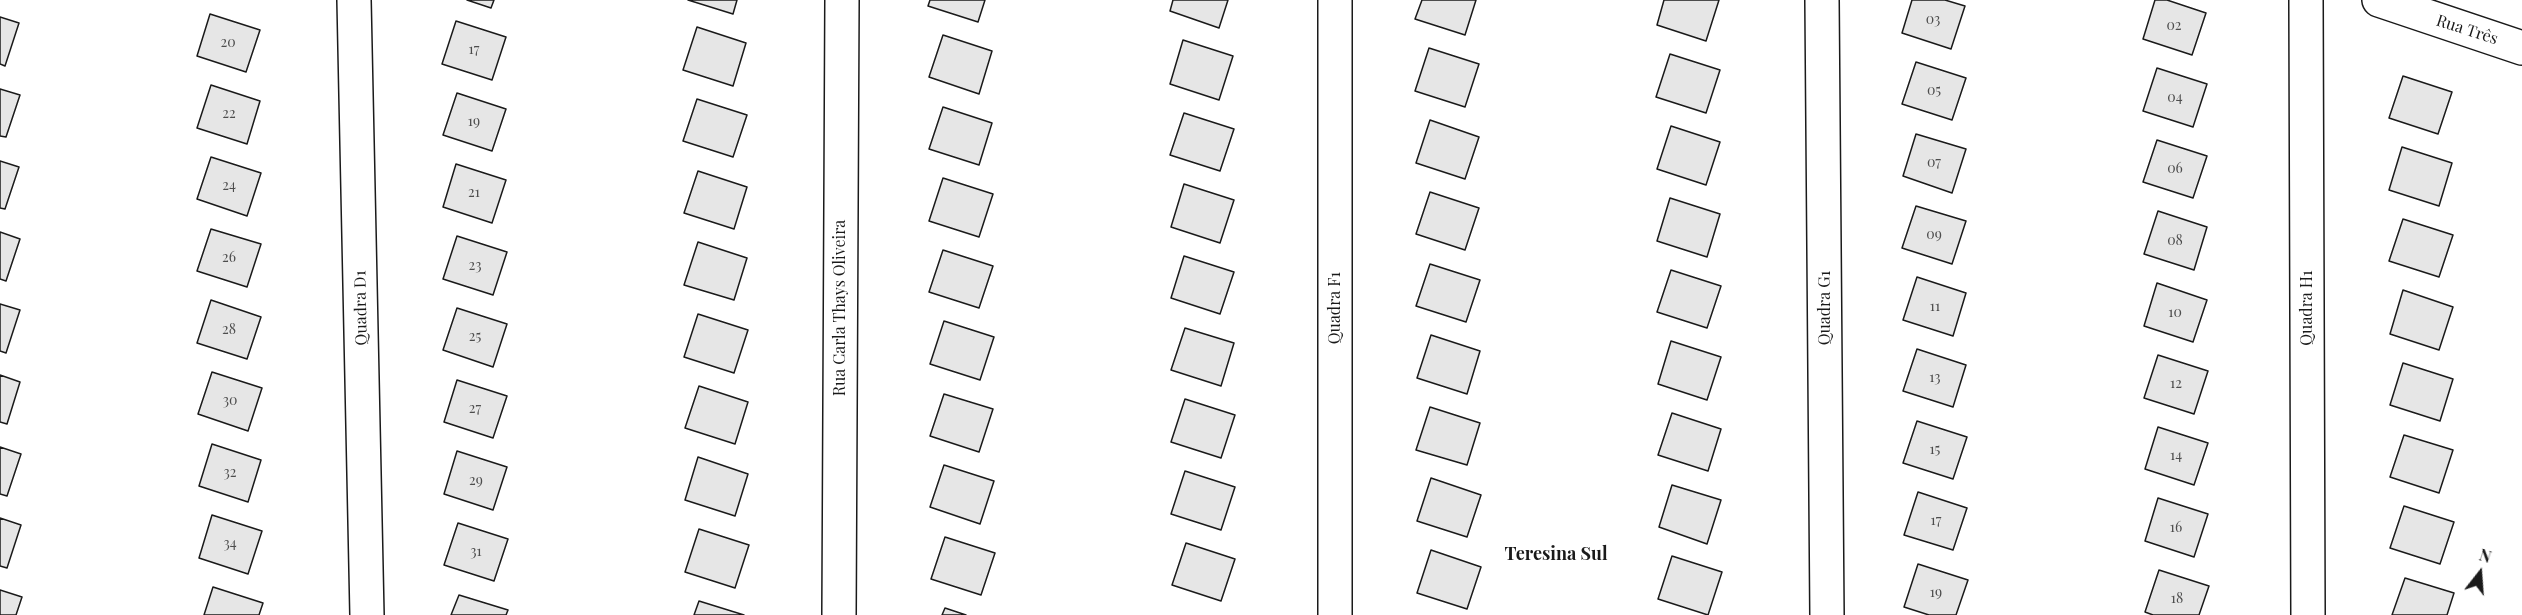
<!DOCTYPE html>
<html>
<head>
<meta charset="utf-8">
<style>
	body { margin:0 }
	#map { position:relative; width:2522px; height:615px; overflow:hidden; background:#fff; font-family:"Playfair Display",serif }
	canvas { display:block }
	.north { position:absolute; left:2450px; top:543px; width:60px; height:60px; -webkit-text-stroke:4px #fff; paint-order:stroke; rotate:17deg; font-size:16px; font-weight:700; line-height:24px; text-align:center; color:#1a1a1a }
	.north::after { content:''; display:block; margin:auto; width:21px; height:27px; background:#1a1a1a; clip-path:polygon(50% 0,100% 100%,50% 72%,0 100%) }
</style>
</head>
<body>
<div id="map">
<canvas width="2522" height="615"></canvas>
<div class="north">N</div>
</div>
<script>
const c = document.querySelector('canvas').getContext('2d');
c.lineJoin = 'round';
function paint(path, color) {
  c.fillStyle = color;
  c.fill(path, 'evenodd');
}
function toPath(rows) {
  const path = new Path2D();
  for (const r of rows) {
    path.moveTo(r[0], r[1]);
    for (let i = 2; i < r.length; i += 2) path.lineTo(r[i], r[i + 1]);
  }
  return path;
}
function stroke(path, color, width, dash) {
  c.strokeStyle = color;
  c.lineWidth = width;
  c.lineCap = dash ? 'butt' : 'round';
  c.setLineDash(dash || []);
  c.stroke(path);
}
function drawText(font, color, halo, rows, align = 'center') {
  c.font = font + ' "Playfair Display",serif';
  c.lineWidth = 4.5;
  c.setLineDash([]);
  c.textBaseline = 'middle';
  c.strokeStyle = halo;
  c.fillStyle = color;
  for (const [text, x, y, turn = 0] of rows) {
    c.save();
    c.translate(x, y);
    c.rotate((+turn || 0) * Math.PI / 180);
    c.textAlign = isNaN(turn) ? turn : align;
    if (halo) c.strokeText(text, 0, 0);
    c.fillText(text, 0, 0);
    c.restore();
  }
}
const building = toPath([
	[467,0,494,0,491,8,467,0],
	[688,0,737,0,733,14,688,0],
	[930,0,985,0,978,22,928,6,930,0],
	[1173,0,1228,0,1219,28,1170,11,1173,0],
	[1422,0,1476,0,1465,35,1415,19,1422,0],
	[1664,0,1719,0,1706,41,1657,25,1664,0],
	[1912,0,1945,0,1965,6,1951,49,1902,33,1912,0],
	[2155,0,2167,0,2206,13,2192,55,2143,39,2155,0],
	[210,14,260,30,246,72,197,56,210,14],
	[0,17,19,23,5,66,0,64,0,17],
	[456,21,506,37,492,80,442,64,456,21],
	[697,27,746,43,733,86,683,70,697,27],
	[943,35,992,51,979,94,929,77,943,35],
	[1183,40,1233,56,1219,100,1170,84,1183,40],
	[1429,48,1479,64,1465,107,1415,91,1429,48],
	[1670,54,1720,70,1706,113,1656,97,1670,54],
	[1916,62,1966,78,1952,120,1902,104,1916,62],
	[2157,68,2207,84,2193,127,2143,111,2157,68],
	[2403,76,2452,92,2438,134,2389,118,2403,76],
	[211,85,260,101,247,144,197,128,211,85],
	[0,89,20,95,6,137,0,136,0,89],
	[457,93,506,109,492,151,443,135,457,93],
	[697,99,747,115,733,157,683,141,697,99],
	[943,107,992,123,979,165,929,149,943,107],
	[1184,113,1234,129,1220,171,1170,155,1184,113],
	[1430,120,1479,137,1465,179,1416,163,1430,120],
	[1671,126,1720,142,1706,185,1657,169,1671,126],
	[1916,134,1966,149,1952,193,1903,176,1916,134],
	[2157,140,2207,156,2193,198,2143,182,2157,140],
	[2402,147,2452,163,2439,206,2389,190,2402,147],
	[211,157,261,173,247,216,197,199,211,157],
	[0,161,19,167,5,209,0,208,0,161],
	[456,164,506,180,492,223,443,207,456,164],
	[698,171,747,187,734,229,684,213,698,171],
	[943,178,993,194,979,237,929,221,943,178],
	[1184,184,1234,200,1220,243,1171,227,1184,184],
	[1430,192,1479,208,1465,250,1416,234,1430,192],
	[1670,198,1720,214,1707,257,1657,241,1670,198],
	[1916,206,1966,221,1952,264,1902,248,1916,206],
	[2158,211,2207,227,2194,270,2144,254,2158,211],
	[2403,219,2453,235,2439,277,2389,261,2403,219],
	[211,229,261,244,247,287,197,271,211,229],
	[0,232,20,239,6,281,0,279,0,232],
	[457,236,507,252,493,295,443,279,457,236],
	[698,242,747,258,734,300,684,285,698,242],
	[943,250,993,266,979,308,929,292,943,250],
	[1184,256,1234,272,1220,314,1171,298,1184,256],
	[1430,264,1480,280,1466,322,1416,306,1430,264],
	[1671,270,1721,286,1707,328,1657,312,1671,270],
	[1917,277,1966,293,1953,336,1903,320,1917,277],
	[2157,283,2207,300,2193,342,2144,326,2157,283],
	[2403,290,2453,307,2439,350,2390,334,2403,290],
	[211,300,261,317,247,359,197,343,211,300],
	[0,304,20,310,6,353,0,351,0,304],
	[457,308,507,324,493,367,443,350,457,308],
	[698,314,748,330,734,373,684,357,698,314],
	[944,321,994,337,980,380,930,364,944,321],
	[1185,328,1234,343,1221,386,1171,370,1185,328],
	[1431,335,1480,351,1467,394,1417,378,1431,335],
	[1671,341,1721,357,1707,400,1658,384,1671,341],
	[1917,349,1966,365,1953,407,1903,391,1917,349],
	[2158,355,2208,371,2194,414,2144,398,2158,355],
	[2403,363,2453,379,2440,421,2390,405,2403,363],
	[212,372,262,388,248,431,198,414,212,372],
	[0,375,20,382,7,424,0,422,0,375],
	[457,380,507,396,493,438,444,422,457,380],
	[699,386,748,402,735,444,685,428,699,386],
	[944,394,993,409,979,452,930,436,944,394],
	[1185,399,1235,415,1221,458,1171,442,1185,399],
	[1430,407,1480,423,1467,465,1416,450,1430,407],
	[1672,413,1721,429,1708,471,1658,455,1672,413],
	[1917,421,1967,437,1953,479,1903,463,1917,421],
	[2158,427,2208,443,2194,485,2145,469,2158,427],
	[2404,435,2453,450,2439,493,2390,477,2404,435],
	[212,444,261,460,248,502,199,486,212,444],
	[0,447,21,454,7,496,0,494,0,447],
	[457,451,507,467,493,510,444,494,457,451],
	[698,457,748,474,735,516,685,500,698,457],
	[944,465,994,481,980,524,930,507,944,465],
	[1185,471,1235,487,1221,530,1171,514,1185,471],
	[1431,478,1481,495,1467,537,1417,521,1431,478],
	[1672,485,1721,500,1707,544,1659,527,1672,485],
	[1918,492,1967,508,1953,550,1904,535,1918,492],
	[2158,498,2208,514,2194,557,2145,541,2158,498],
	[2404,506,2454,522,2440,564,2390,548,2404,506],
	[212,515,262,531,248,574,199,558,212,515],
	[0,518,21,525,7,568,0,566,0,518],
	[458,523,508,539,494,581,444,565,458,523],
	[699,529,749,545,735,588,685,572,699,529],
	[945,537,995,553,981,595,931,579,945,537],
	[1186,543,1235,559,1221,601,1172,585,1186,543],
	[1431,550,1481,567,1467,609,1417,593,1431,550],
	[1672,556,1722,572,1708,615,1658,599,1672,556],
	[1918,564,1968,580,1956,615,1929,615,1904,607,1918,564],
	[2159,570,2209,586,2199,615,2153,615,2145,612,2159,570],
	[2405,578,2454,593,2447,615,2392,615,2405,578],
	[213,587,263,603,259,615,204,615,213,587],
	[0,590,22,597,16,615,0,615,0,590],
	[459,595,508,610,506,615,451,615,459,595],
	[699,601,744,615,694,615,699,601],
	[945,608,966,615,942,615,945,608]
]);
const minor = toPath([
	[354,0,367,615],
	[1822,0,1827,615],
	[2306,0,2308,615],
	[2379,0,2522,48],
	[839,615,842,0],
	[1335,615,1335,0]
]);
const numberNames = [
	["03",1933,20],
	["02",2174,26],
	["20",228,43],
	["17",474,50],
	["05",1934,91],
	["04",2175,98],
	["22",229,114],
	["19",474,122],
	["07",1934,163],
	["06",2175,169],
	["24",229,186],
	["21",474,193],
	["09",1934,235],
	["08",2175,241],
	["26",229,258],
	["23",475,266],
	["11",1935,307],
	["10",2175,313],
	["28",229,330],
	["25",475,337],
	["13",1935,378],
	["12",2176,384],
	["30",230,401],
	["27",475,409],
	["15",1935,450],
	["14",2176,456],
	["32",230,473],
	["29",476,481],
	["17",1936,521],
	["16",2176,528],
	["34",230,544],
	["31",476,552],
	["19",1936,593],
	["18",2177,599]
];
const streetNames = [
	["Rua Três",2467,30,18],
	["Quadra D1",361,308,-91],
	["Rua Carla Thays Oliveira",840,308,-90],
	["Quadra F1",1335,308,-90],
	["Quadra G1",1825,308,-90],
	["Quadra H1",2307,308,-90]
];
const neighbourhoodNames = [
	["Teresina Sul",1556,554]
];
paint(building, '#e6e6e6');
stroke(building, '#1a1a1a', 1.5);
stroke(minor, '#1a1a1a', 36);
stroke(minor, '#fff', 33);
drawText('14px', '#4d4d4d', null, numberNames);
drawText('16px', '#1a1a1a', '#fff', streetNames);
drawText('bold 18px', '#1a1a1a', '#fff', neighbourhoodNames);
</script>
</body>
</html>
